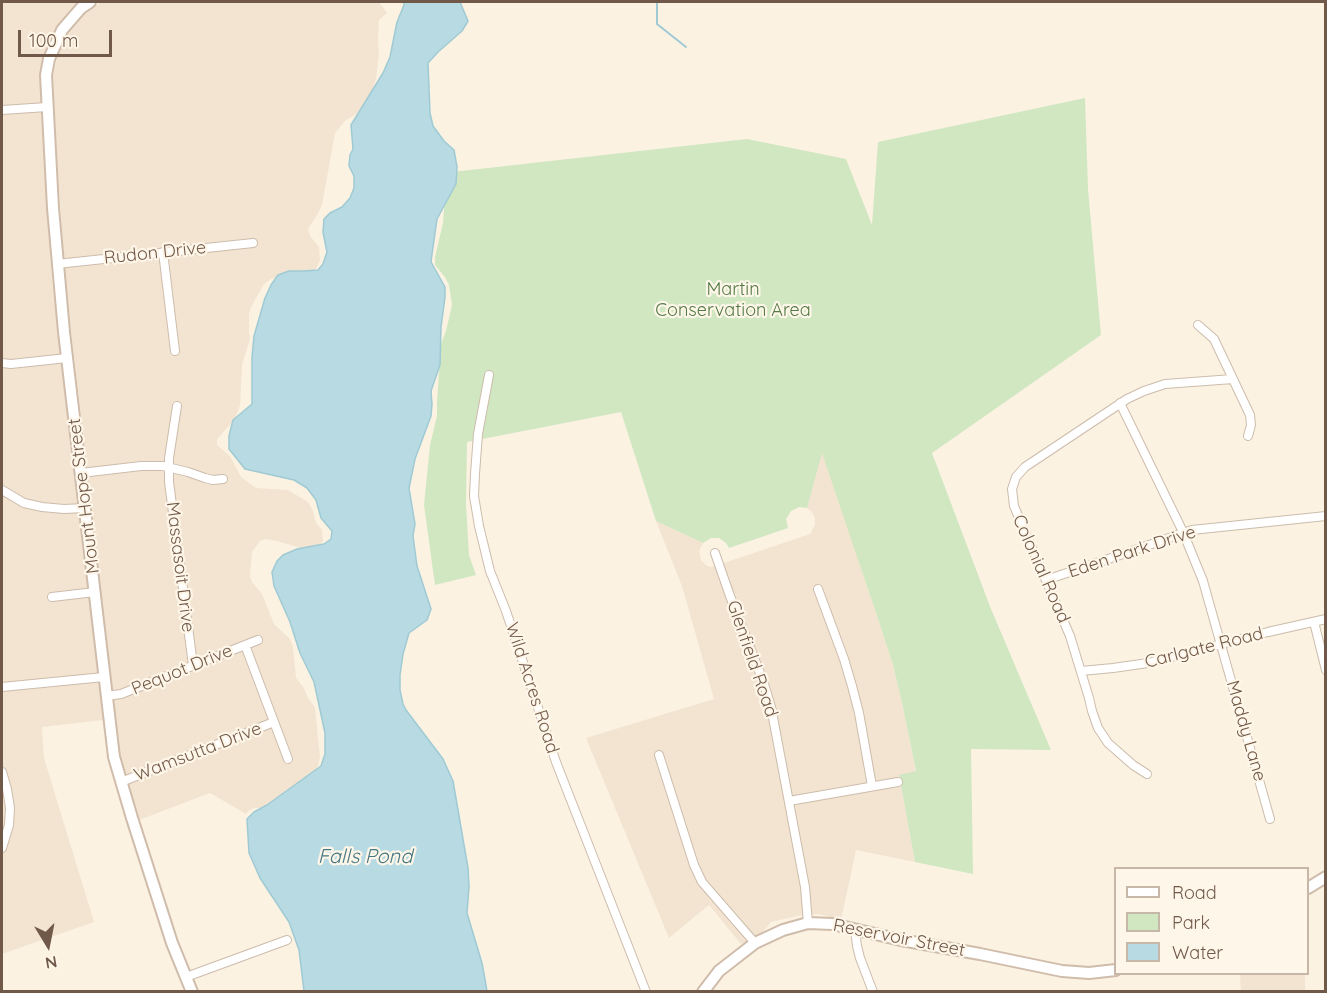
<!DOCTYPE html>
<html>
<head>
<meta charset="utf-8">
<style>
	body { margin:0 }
	#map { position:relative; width:1327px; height:993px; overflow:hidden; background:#fbf2e2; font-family:Quicksand,sans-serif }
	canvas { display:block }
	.frame { position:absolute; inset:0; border:3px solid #71594a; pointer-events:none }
	.legend { position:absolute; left:1114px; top:867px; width:195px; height:108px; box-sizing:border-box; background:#fef6e8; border:2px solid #c6b7a9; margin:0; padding:8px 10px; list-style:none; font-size:18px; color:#71594a }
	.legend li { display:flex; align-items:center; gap:12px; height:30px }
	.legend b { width:30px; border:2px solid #c6b7a9 }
	.north { position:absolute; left:18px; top:915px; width:60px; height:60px; -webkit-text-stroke:4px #fef6e8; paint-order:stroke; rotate:170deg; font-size:16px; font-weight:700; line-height:24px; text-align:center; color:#71594a }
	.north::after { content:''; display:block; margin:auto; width:21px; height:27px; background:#71594a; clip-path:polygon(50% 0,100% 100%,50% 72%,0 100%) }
	.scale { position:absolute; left:18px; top:30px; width:94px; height:27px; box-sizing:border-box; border:3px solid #71594a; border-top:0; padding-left:8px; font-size:18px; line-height:21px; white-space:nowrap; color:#71594a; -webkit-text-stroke:4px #fef6e8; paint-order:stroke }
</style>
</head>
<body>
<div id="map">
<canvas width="1327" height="993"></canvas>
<div class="frame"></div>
<ul class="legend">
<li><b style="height:8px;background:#fff"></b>Road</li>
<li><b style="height:16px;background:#d0e7c2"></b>Park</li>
<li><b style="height:16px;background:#b8dbe3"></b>Water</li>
</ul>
<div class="north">N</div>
<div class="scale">100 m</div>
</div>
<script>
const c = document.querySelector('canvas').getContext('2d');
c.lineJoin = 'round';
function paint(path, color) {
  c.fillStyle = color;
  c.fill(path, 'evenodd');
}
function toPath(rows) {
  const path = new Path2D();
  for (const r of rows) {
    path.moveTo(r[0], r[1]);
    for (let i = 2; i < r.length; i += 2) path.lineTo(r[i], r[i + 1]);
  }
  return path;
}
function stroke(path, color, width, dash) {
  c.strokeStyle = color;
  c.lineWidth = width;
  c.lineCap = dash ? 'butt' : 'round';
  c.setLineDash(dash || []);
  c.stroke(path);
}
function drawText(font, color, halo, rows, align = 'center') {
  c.font = font + ' Quicksand,sans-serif';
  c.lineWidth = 4.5;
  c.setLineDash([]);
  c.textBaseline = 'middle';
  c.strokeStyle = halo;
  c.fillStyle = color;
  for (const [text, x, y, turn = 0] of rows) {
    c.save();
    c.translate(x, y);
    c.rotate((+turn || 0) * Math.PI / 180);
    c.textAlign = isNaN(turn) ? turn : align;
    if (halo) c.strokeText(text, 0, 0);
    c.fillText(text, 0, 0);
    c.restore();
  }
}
const residential = toPath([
	[2,2,79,2,69,11,57,27,49,41,41,68,40,78,52,280,84,551,95,635,103,720,42,727,44,758,94,922,2,954],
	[101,2,379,2,387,13,379,20,378,38,379,55,376,79,372,91,368,100,356,114,345,121,335,133,322,205,317,215,308,229,310,236,319,247,320,260,317,267,313,274,286,276,271,279,264,284,251,307,249,314,249,330,250,339,242,365,240,405,235,419,217,439,217,445,230,456,241,477,256,488,288,490,308,502,313,511,316,523,322,530,323,541,319,546,308,550,277,541,265,539,260,541,252,552,250,576,252,582,262,594,274,624,290,639,293,647,296,678,304,688,307,696,315,708,320,757,316,775,265,808,254,808,248,811,246,814,210,793,139,820,119,756,83,432,65,280,54,110,53,76,59,50,69,31,80,17],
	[822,451,878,619,893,665,902,703,916,772,899,776,915,862,856,850,841,920,819,914,797,916,771,922,761,934,741,944,709,905,669,938,586,738,714,699,682,586,656,521,703,543,699,551,701,560,707,566,712,567,810,534,815,525,815,518,812,512,807,508],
	[1240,974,1305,974,1305,991,1241,991]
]);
const green = toPath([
	[1085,98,1088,189,1101,335,932,453,991,609,1051,750,971,749,973,874,915,862,899,775,916,771,902,703,893,665,878,619,822,453,807,508,799,507,791,511,786,519,788,528,729,548,726,543,719,538,711,538,703,543,656,521,621,412,467,442,466,504,469,555,476,575,435,585,424,505,430,445,437,416,437,402,441,344,446,331,452,305,449,285,445,277,435,265,435,257,443,223,445,197,443,173,747,139,846,159,872,225,878,142]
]);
const water = toPath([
	[404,2,460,2,468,21,462,31,438,52,428,63,430,113,433,126,444,141,454,150,457,167,456,184,437,219,433,247,431,262,445,287,445,297,441,327,440,365,431,391,432,404,431,416,415,459,409,488,415,524,413,536,417,566,431,609,427,620,409,633,403,654,400,675,400,690,403,704,406,710,443,759,453,781,468,868,469,887,467,913,482,963,487,991,304,991,299,950,289,922,260,878,249,853,247,819,254,812,267,805,321,766,325,754,325,733,314,682,300,653,290,622,274,586,272,572,277,561,283,555,297,549,324,544,331,539,332,531,321,518,316,500,307,488,294,480,245,469,229,449,229,436,233,420,252,404,252,357,254,336,265,298,271,285,278,275,289,271,304,271,318,270,323,264,327,252,323,232,324,219,330,213,342,207,350,198,354,188,354,176,349,166,350,155,353,149,351,125,383,73,390,57,397,22,404,5,404,2]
]);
const stream = toPath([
	[657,2,657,24,686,47]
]);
const street = toPath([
	[2,110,47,107],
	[163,252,175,351],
	[57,264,253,243],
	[1198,325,1214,339,1250,415,1251,425,1248,436],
	[2,363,11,364,67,358],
	[489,375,478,434,475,474,474,496,479,526,490,571,506,611,556,762,646,992],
	[1120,403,1183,532,1203,581,1270,819],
	[177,406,169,458,169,482,193,665],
	[81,473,141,466,163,466,188,472,205,478,213,480,223,479],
	[2,490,24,503,42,507,64,509,85,508],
	[715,553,730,596,763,681,771,707,805,887,808,923],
	[1046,580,1129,552,1192,530,1326,516],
	[818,589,844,659,852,686,859,713,872,786],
	[52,597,95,592],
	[1314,622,1326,670],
	[245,645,288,759],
	[1081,671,1113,668,1148,663,1268,632,1326,619],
	[2,687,104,677],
	[106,696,121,694,258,640],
	[659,755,694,865,702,882,755,943],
	[2,772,7,789,10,808,9,825,2,848],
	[1147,774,1133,765,1108,743,1098,728,1092,711,1089,698,1070,636,1014,506,1012,489,1016,477,1025,467,1127,399,1144,391,1165,384,1233,379],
	[121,782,274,722],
	[789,801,898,782],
	[855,929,857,946,860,958,873,992],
	[186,977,287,940]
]);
const secondary = toPath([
	[90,2,81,8,62,30,49,59,46,75,53,208,64,332,114,757,132,818,172,943,192,992],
	[1308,888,1326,877],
	[703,992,719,971,755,943,783,930,808,923,832,924,901,940,980,954,1062,971,1089,973,1116,970]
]);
const streetNames = [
	["Rudon Drive",155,253,-6],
	["Mount Hope Street",84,496,-97],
	["Eden Park Drive",1132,552,-18],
	["Massasoit Drive",180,567,83],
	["Colonial Road",1041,569,66],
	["Carlgate Road",1204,648,-14],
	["Glenfield Road",752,659,71],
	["Pequot Drive",182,670,-22],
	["Wild Acres Road",532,688,72],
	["Maddy Lane",1246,731,74],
	["Wamsutta Drive",198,752,-21],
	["Reservoir Street",899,938,11]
];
const parkNames = [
	["Martin",733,290],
	["Conservation Area",733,311]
];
const waterNames = [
	["Falls Pond",365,857]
];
paint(residential, '#f2e4d1');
paint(green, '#d0e7c2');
paint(water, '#b8dbe3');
stroke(water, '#9fcad4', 1.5);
stroke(stream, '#9fcad4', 2);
stroke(street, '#cdbcac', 10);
stroke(secondary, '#d0bcaa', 14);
stroke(street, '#fff', 8);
stroke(secondary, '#fff', 10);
drawText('18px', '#71594a', '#fef6e8', streetNames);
drawText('18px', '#547b46', '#fef6e8', parkNames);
drawText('italic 20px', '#467783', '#fef6e8', waterNames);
</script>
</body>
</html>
